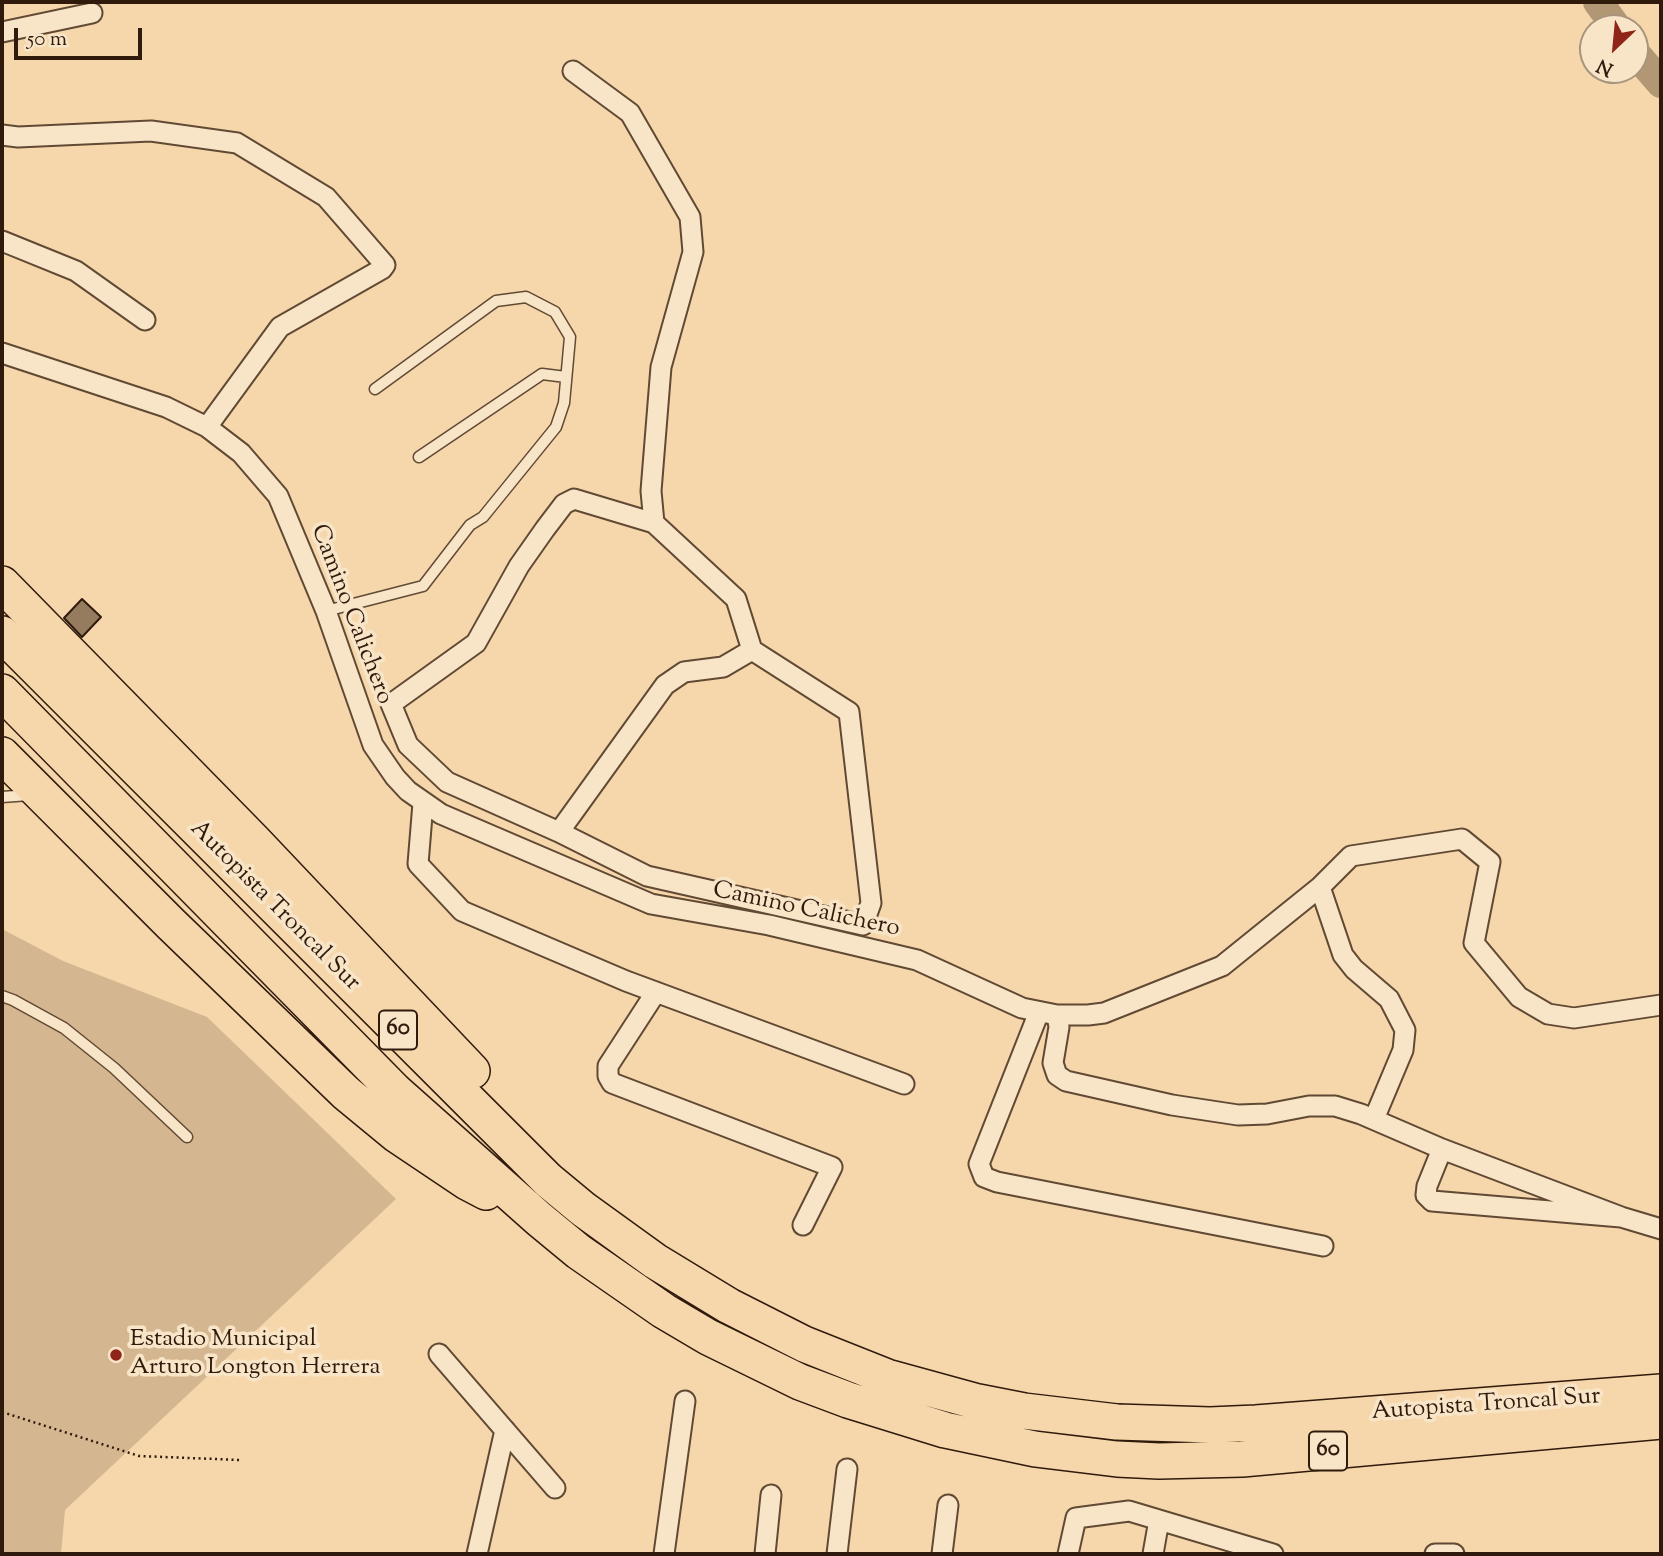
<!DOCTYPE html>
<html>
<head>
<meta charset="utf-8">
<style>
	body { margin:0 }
	#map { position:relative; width:1663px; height:1556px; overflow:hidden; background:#f5d7ab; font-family:"Sorts Mill Goudy",serif }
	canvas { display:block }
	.frame { position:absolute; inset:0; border:4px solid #301a0c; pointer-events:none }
	.north { position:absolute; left:1579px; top:14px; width:70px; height:70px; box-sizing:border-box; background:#f8e5c8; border:2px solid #a8947d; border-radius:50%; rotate:206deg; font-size:19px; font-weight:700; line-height:28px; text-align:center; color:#301a0c }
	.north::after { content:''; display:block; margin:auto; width:24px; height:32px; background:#8f2418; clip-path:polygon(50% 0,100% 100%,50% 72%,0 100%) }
	.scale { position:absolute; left:14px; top:28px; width:128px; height:32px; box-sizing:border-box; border:4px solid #301a0c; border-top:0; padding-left:9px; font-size:21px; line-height:24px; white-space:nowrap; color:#301a0c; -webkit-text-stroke:5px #f8e5c8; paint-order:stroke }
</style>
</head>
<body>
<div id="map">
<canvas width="1663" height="1556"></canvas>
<div class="frame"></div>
<div class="north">N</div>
<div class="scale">50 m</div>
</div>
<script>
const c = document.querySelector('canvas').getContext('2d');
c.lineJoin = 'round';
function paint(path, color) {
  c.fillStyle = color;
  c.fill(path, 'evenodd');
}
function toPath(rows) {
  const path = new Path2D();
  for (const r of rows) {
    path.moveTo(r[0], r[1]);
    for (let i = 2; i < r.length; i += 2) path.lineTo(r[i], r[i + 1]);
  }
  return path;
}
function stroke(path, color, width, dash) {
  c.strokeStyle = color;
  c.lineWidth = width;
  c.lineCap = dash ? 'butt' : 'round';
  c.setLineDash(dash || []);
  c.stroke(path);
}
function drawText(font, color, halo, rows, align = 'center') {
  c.font = font + ' "Sorts Mill Goudy",serif';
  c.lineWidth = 7;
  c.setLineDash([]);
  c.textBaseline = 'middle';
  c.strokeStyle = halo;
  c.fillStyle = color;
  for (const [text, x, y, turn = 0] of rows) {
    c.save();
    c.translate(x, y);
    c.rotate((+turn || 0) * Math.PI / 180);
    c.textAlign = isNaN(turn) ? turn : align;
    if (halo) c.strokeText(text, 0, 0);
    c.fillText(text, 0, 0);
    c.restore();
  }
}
const green = toPath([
	[2,929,63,961,207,1017,396,1199,65,1510,61,1554,2,1554]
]);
const river = toPath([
	[1598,2,1617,28],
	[1635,53,1661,83]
]);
const building = toPath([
	[82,599,101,617,82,637,64,618,82,599]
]);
const path = toPath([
	[2,1412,139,1456,240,1460]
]);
const service = toPath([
	[419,457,542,374,566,377],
	[326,611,423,586,470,525,483,517,556,427,564,403,570,337,555,312,526,297,496,301,375,389],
	[2,797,29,795],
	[2,996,13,1000,64,1028,114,1068,187,1137]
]);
const minor = toPath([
	[2,32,92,13],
	[573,71,630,113,690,217,693,252,661,367,651,491,654,523],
	[2,135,18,137,151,131,237,143,326,197,385,265,382,269,280,327,207,427],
	[2,241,76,271,145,320],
	[2,353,166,407,207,427,241,453,278,496,326,611,373,745,395,777,408,791,441,814,651,904,769,925,917,960,1022,1008,1057,1015,1088,1015,1104,1013,1222,966,1320,887,1351,856,1462,839,1490,862,1474,943,1519,997,1548,1014,1574,1018,1661,1005],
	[423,803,418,864,462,911,626,981,904,1084],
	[559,832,665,685,684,672,723,667,752,650,849,712,871,903,863,925,647,876,559,832,447,782,408,745,391,704,476,643,519,566,545,529,564,504,574,499,654,523,736,599,752,650],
	[1320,887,1343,955,1354,969,1389,999,1405,1030,1403,1050,1374,1119],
	[656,992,608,1066,608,1076,612,1083,832,1167,803,1225],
	[1039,1012,979,1164,984,1177,997,1182,1323,1246],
	[1057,1015,1059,1027,1053,1063,1057,1075,1066,1081,1172,1105,1238,1115,1267,1114,1309,1106,1335,1106,1361,1114,1442,1149,1621,1217],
	[1442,1149,1427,1186,1426,1195,1432,1201,1621,1217,1661,1229],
	[439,1354,555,1488],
	[477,1554,505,1430],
	[664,1554,685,1401],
	[765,1554,771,1495],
	[837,1554,847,1469],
	[942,1554,948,1505],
	[1068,1554,1076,1518,1129,1511,1273,1554],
	[1153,1554,1159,1520],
	[1435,1554,1454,1554]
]);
const motorway = toPath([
	[2,584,254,841,472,1071],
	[2,634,548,1180,583,1209,655,1261,729,1306,804,1344,887,1377,978,1402,1024,1411,1117,1422,1210,1425,1256,1423,1661,1392],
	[2,692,395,1091,539,1219,579,1252,664,1311,708,1337,800,1382,848,1400,945,1430,1035,1449,1117,1459,1159,1461,1242,1459,1661,1421],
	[2,755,171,924,346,1093,397,1135,467,1182,486,1192]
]);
const markers = [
	[116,1355,7,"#8f2418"]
];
const shields = [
	[398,1030,38],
	[1328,1451,38]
];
const shieldNames = [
	["60",398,1030],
	["60",1328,1451]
];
const streetNames = [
	["Camino Calichero",350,615,69],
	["Autopista Troncal Sur",274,907,45],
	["Camino Calichero",806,911,12],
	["Autopista Troncal Sur",1486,1406,-4]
];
const poiNames = [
	["Estadio Municipal",130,1341],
	["Arturo Longton Herrera",130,1369]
];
paint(green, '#d4b790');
stroke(river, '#b29775', 30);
paint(building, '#967c5f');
stroke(building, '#301a0c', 2);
stroke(service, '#614934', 13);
stroke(minor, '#614934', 23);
stroke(motorway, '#301a0c', 38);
stroke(path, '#301a0c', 2.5, [2, 3.5]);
stroke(service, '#f8e5c8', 10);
stroke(minor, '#f8e5c8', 19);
stroke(motorway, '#f5d7ab', 35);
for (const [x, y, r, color] of markers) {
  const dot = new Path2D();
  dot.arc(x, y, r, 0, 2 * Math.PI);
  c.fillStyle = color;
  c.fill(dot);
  stroke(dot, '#f8e5c8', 2.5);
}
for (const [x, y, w] of shields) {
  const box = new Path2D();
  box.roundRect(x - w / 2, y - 19.5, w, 39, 5);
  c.fillStyle = '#f8e5c8';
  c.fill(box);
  stroke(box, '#301a0c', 2);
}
drawText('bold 23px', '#301a0c', null, shieldNames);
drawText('24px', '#301a0c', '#f8e5c8', streetNames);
drawText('24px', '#301a0c', '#f8e5c8', poiNames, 'left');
</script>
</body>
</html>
